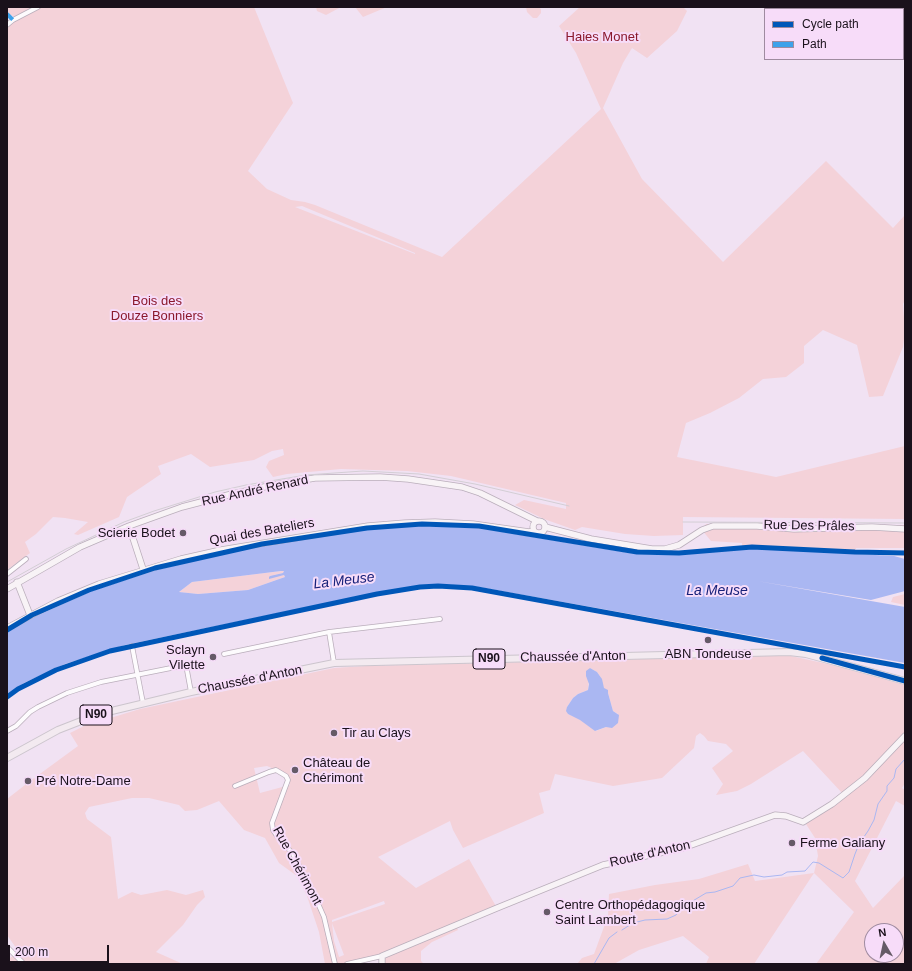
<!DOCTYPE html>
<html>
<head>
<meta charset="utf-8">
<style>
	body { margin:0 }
	#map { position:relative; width:912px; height:971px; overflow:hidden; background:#f1e2f3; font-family:Arial,sans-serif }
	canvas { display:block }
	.frame { position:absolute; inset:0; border:8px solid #1a111b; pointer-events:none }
	.legend { position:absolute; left:764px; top:8px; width:140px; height:52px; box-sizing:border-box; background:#f7dcf9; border:1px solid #9f8ba0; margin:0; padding:5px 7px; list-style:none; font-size:12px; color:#1a111b }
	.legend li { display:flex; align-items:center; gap:8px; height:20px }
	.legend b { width:20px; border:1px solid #9f8ba0 }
	.north { position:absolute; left:864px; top:923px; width:40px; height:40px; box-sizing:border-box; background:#f7dcf9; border:1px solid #9f8ba0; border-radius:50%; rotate:351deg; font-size:11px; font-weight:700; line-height:16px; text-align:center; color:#1a111b }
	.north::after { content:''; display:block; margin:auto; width:14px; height:18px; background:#655a67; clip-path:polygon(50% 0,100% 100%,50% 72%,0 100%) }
	.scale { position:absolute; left:8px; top:945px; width:101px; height:18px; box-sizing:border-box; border:2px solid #1a111b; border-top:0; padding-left:5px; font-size:12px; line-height:14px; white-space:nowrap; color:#1a111b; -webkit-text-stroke:3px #f7dcf9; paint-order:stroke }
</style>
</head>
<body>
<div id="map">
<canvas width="912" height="971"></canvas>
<div class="frame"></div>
<ul class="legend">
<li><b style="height:5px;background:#0057b8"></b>Cycle path</li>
<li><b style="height:5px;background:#3da1ea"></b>Path</li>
</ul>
<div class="north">N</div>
<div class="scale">200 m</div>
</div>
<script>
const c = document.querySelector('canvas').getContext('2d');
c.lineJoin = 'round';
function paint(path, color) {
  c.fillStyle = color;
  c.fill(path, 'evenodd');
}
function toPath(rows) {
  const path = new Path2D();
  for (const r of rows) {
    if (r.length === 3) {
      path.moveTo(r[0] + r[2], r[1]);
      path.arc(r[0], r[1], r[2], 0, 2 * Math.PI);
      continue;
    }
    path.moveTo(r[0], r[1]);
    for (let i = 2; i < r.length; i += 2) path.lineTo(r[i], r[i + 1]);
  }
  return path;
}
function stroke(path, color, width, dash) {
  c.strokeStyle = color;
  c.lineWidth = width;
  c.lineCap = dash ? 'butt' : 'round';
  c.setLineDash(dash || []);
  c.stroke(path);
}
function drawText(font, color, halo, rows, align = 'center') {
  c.font = font + ' Arial,sans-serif';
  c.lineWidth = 4;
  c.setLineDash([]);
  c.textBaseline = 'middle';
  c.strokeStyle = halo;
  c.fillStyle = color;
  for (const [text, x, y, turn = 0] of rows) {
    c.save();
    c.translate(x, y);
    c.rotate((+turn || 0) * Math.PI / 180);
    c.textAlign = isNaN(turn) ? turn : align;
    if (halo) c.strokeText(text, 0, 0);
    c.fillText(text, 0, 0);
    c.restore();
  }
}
const green = toPath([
	[7,7,35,7,17,17,13,16,9,14,7,12],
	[38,7,254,7,293,103,248,171,267,189,291,200,305,202,315,205,442,257,601,109,576,53,559,26,580,7,683,7,687,11,677,31,647,58,632,48,623,63,603,108,642,179,723,262,826,161,893,228,905,215,905,300,903,304,905,331,903,347,883,396,869,397,857,345,823,330,804,346,804,363,786,377,763,379,739,398,710,413,686,423,677,457,776,477,905,446,905,519,683,517,683,535,654,536,625,534,582,527,575,530,544,519,515,505,524,500,566,509,566,503,451,476,407,471,341,469,287,474,273,477,266,467,269,461,284,455,283,449,272,451,254,460,210,467,191,454,158,466,161,474,127,497,119,517,78,535,74,534,88,522,65,518,53,517,36,534,25,542,30,553,7,570,7,25],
	[302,206,415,253,415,254,295,207],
	[316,7,341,7,326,15,317,11],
	[355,7,387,7,363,17],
	[526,7,538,7,541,9,541,13,537,18,533,18,527,12],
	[706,524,905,525,905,548,856,548,855,552,742,547,742,543,711,541,702,530],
	[281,571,284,571,283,573,270,576,284,575,285,577,248,590,198,594,179,592,192,582],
	[905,594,905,605,891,602,893,597],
	[756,655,791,656,832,665,905,685,905,783,902,788,905,790,905,806,896,801,855,881,873,908,905,875,905,964,816,964,854,912,814,873,754,964,706,964,709,957,683,936,639,950,614,964,577,964,582,958,594,954,608,916,609,894,655,885,699,879,748,864,755,881,814,873,818,856,815,838,804,821,843,794,803,751,751,784,737,791,716,795,723,784,712,768,733,751,726,744,708,741,704,736,700,733,696,736,694,748,662,778,613,786,555,774,550,790,539,793,544,813,463,848,453,830,450,821,378,857,416,888,469,859,497,908,456,925,458,930,432,942,421,951,421,961,424,964,385,964,382,956,347,964,325,964,319,932,307,896,297,876,279,863,265,838,244,830,219,801,197,810,185,811,179,805,149,798,132,798,89,807,85,813,87,819,111,837,118,899,132,892,141,895,167,890,186,895,203,890,205,897,197,905,183,925,156,952,183,964,7,964,7,960,19,952,7,935,7,799,34,778,36,780,38,778,37,776,78,746,70,733,84,726,140,709,334,668,366,666,684,658],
	[590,668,597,672,600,676,604,689,608,693,613,711,618,714,610,727,606,727,596,731,580,719,568,714,567,711,567,707,573,698,578,694,588,690],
	[267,766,286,774,290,785,260,793,254,768],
	[384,901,385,904,332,922,332,920],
	[332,923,344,955,339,957,334,941],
	[872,931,896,931,896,955,872,955]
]);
const water = toPath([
	[422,526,479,528,636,554,680,555,744,548,894,556,905,559,905,591,871,600,757,581,905,607,905,663,479,587,441,584,389,590,125,645,65,664,24,683,7,694,7,632,34,617,92,591,156,570,262,545,368,529],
	[281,571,284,571,283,573,270,576,269,577,269,579,284,575,285,577,248,590,198,594,179,592,192,582],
	[590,668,597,672,602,679,604,688,608,690,608,693,613,711,619,715,618,723,612,728,606,727,595,731,580,720,568,714,566,711,567,707,573,698,578,694,588,690,589,684,586,676,586,671]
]);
const stream = toPath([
	[7,136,7,143],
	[7,148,7,149],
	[622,930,633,923,645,920,667,919,676,915,681,908,706,893,715,892,733,886,740,878,754,875,764,877,782,875,787,872,805,871,813,862,819,863,843,878,849,872,855,854,859,844,868,831,874,820,878,804,887,791,887,786,894,778,896,769,905,759],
	[594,964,609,938,617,932]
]);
const street = toPath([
	[7,25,13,20,38,7],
	[7,574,26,559],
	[329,632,334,663],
	[132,646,143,703],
	[224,654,329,632,440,619],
	[7,731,16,726,30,712,38,707,67,693,101,682,186,665,191,692],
	[235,786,269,772,276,770,286,776,288,780,272,823,273,830,277,836,293,854,312,890,324,917,335,964],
	[7,947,24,964],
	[347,964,382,956]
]);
const secondary = toPath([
	[539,527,6],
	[129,526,143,569],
	[545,527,591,539,652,549,665,549,679,545,702,530,713,526,757,526,794,529,872,527,905,529],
	[17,582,30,615],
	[7,589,80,547,129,526,182,507,228,495,273,485,315,478,380,477,408,479,462,487,480,493,537,521],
	[7,628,58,601,99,584,181,559,221,550,368,526,405,523,435,522,473,524,529,532,534,531],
	[382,964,382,956,497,908,603,865,683,848,775,815,786,816,803,822,832,804,865,778,905,736]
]);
const primary = toPath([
	[7,758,58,730,99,714,191,692,334,663,789,652,806,654,905,681]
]);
const rail = toPath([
	[683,522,905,523],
	[7,582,66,549,124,522,154,511,215,492,246,485,306,475,363,471,419,474,475,484,569,506]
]);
const quiet = toPath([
	[7,14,13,20]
]);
const cycleway = toPath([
	[7,630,32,615,89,590,155,568,262,544,367,528,422,524,479,526,637,552,679,553,752,547,855,552,905,553],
	[822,658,905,681],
	[7,697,18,689,56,670,110,651,377,594,420,587,438,586,472,588,905,667]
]);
const markers = [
	[183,533,4,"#655a67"],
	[708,640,4,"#655a67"],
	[213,657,4,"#655a67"],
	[334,733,4,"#655a67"],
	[295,770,4,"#655a67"],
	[28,781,4,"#655a67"],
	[792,843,4,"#655a67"],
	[547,912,4,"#655a67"]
];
const shields = [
	[489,659,32],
	[96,715,32]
];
const shieldNames = [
	["N90",489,659],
	["N90",96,715]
];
const parkNames = [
	["Haies Monet",602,37],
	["Bois des",157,301],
	["Douze Bonniers",157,316]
];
const streetNames = [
	["Rue André Renard",255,491,-12],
	["Rue Des Prâles",809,526,1],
	["Quai des Bateliers",262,532,-10],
	["Chaussée d'Anton",573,657,-1],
	["Chaussée d'Anton",250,680,-11],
	["Route d'Anton",650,854,-13],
	["Rue Chérimont",297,866,61]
];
const poiNames = [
	["Scierie Bodet",175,533,"right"],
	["Sclayn",205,650,"right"],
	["Vilette",205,665,"right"],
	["ABN Tondeuse",708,654,"center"],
	["Tir au Clays",342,733],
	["Château de",303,763],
	["Chérimont",303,778],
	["Pré Notre-Dame",36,781],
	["Ferme Galiany",800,843],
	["Centre Orthopédagogique",555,905],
	["Saint Lambert",555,920]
];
const waterNames = [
	["La Meuse",344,581,-7],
	["La Meuse",717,591]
];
paint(green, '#f4d2d9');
paint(water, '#aab7f2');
stroke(stream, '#aab7f2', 1);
stroke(street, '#baaebb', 5.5);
stroke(secondary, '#baaebb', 7);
stroke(primary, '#ccc5cd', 8);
stroke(street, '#fdfbfd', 4);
stroke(secondary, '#f8f3f6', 5.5);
stroke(primary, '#f3eaf0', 6);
stroke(rail, '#d3ced4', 1);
stroke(quiet, '#3da1ea', 4, [8, 4]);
stroke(cycleway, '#0057b8', 5);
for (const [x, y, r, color] of markers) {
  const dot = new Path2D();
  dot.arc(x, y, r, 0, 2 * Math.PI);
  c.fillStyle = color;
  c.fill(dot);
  stroke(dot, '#f7dcf9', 1.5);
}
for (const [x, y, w] of shields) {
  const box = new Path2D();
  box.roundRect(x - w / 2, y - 10, w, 20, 3);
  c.fillStyle = '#f7dcf9';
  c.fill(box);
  stroke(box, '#1a111b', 1);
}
drawText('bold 12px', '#1a111b', null, shieldNames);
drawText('13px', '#8b192d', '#f7dcf9', parkNames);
drawText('13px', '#1a111b', '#f7dcf9', streetNames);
drawText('13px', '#1a111b', '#f7dcf9', poiNames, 'left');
drawText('italic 14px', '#172179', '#f7dcf9', waterNames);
</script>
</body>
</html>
